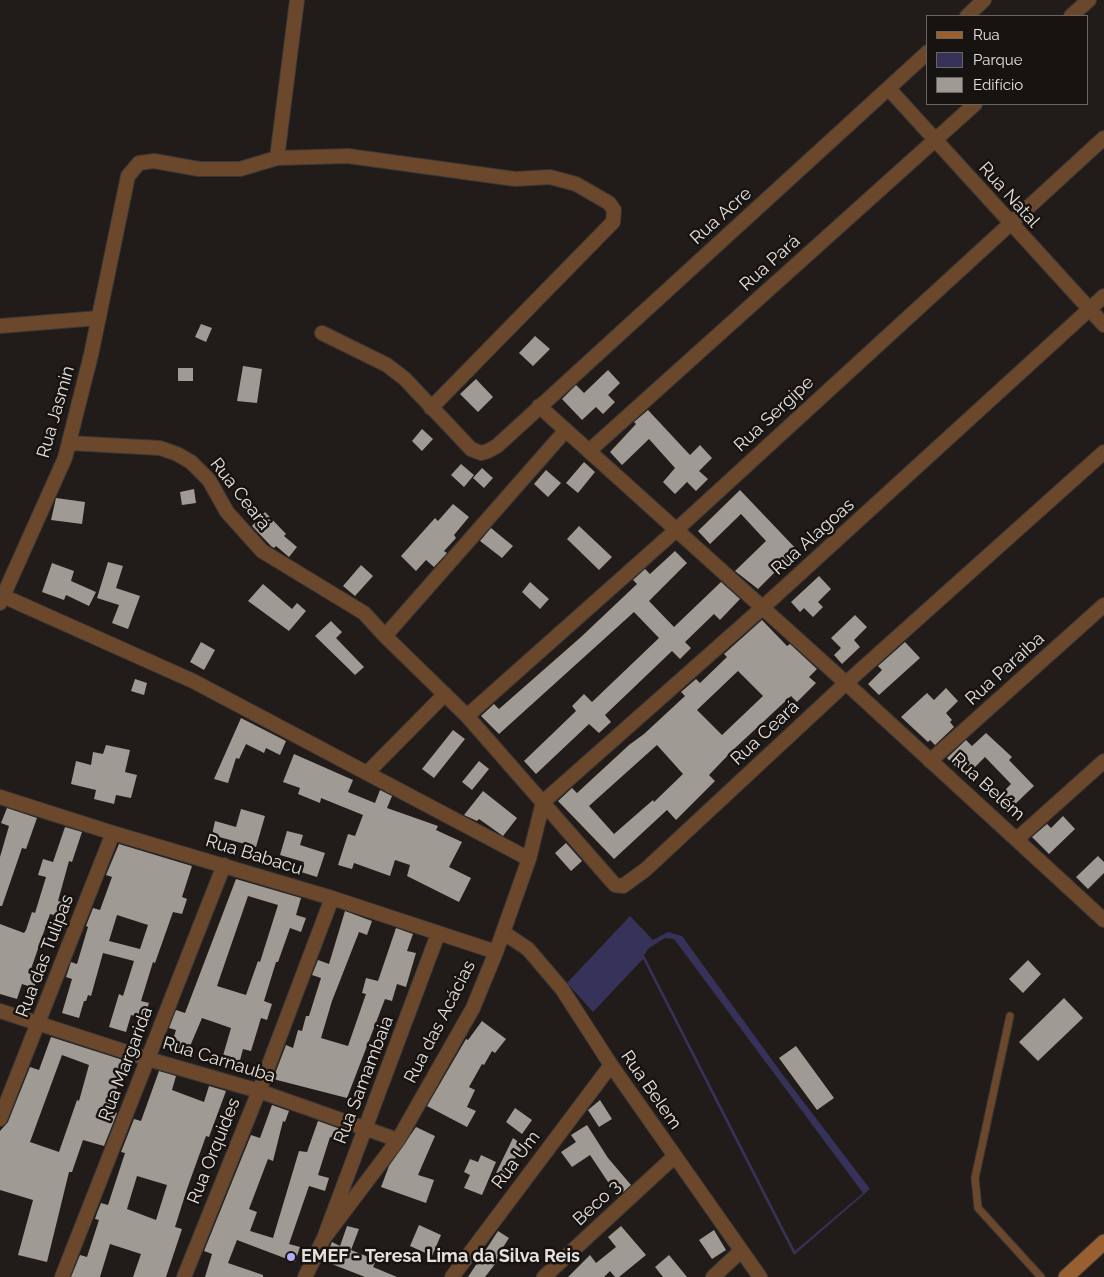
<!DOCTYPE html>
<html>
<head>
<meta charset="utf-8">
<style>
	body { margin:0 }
	#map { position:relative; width:1104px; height:1277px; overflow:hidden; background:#211c19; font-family:Raleway,sans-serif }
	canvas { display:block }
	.legend { position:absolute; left:926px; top:15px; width:162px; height:90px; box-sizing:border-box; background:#171310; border:1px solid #696562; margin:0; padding:6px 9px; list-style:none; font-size:15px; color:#e4e0de }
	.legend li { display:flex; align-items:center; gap:10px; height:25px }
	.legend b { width:25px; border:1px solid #696562 }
</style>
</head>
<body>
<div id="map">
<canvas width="1104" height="1277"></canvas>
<ul class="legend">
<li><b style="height:6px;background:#986031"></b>Rua</li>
<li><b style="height:14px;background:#363259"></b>Parque</li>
<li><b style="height:14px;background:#a09a95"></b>Edifício</li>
</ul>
</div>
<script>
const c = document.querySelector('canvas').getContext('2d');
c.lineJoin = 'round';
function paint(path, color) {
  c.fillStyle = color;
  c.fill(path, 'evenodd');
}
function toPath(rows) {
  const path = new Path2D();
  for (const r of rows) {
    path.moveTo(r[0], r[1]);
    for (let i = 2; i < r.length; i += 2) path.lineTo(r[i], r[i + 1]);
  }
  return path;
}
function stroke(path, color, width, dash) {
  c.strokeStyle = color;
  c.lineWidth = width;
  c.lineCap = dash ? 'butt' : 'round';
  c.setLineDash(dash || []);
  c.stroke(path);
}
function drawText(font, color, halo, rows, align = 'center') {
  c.font = font + ' Raleway,sans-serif';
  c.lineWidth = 5;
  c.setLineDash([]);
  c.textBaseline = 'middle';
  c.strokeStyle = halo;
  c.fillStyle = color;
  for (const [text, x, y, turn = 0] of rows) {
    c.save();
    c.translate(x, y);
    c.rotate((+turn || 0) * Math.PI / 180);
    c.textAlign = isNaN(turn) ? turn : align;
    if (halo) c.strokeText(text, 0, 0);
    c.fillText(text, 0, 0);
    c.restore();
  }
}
const green = toPath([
	[630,916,653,940,668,932,682,936,783,1075,870,1189,794,1255,643,959,593,1012,567,983],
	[665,938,674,939,863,1193,795,1251,644,955,649,948]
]);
const building = toPath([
	[201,324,212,328,206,342,195,337],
	[535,336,550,349,533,366,519,353],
	[243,366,262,369,257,403,237,401],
	[178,368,193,368,193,381,178,381],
	[608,370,620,383,608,395,615,402,603,414,596,407,582,420,562,399,576,385,584,393],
	[476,379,493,397,478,412,460,394],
	[648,410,690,455,700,445,712,458,699,471,708,479,696,491,687,482,675,494,663,482,675,468,649,439,622,465,610,452,636,424,634,422],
	[422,429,433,439,422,451,412,441],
	[584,462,595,472,578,493,566,483],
	[461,464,474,475,464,487,451,475],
	[482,468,493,478,484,488,473,478],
	[546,470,561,483,548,497,534,484],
	[194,489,196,503,182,505,180,492],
	[740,490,800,553,788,564,785,562,758,589,735,571,766,541,741,514,710,544,698,531],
	[56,498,85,502,82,524,51,520],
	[453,504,469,517,454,535,456,538,444,551,447,553,434,567,426,560,416,571,401,556,435,518,438,521],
	[265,512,286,534,284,536,297,547,289,557,276,546,274,548,271,546,252,526],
	[579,526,612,557,599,570,567,539],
	[491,528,513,546,502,558,480,541],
	[675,551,687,563,649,601,674,627,721,582,740,599,720,620,714,614,685,642,691,648,680,659,672,651,605,715,611,722,599,733,589,724,536,774,524,761,576,711,572,706,584,694,592,702,659,638,634,612,499,734,481,716,494,704,499,709,581,637,637,584,633,580,645,569,650,574],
	[108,562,123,566,116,588,140,596,128,629,112,623,119,605,97,598],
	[52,563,74,571,71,581,96,592,89,606,66,595,64,600,42,592],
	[361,565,373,576,355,596,343,586],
	[819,576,831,589,818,602,823,607,813,617,804,608,800,612,791,602],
	[530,582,549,599,540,609,522,592],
	[263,584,292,609,297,603,306,611,289,631,248,601],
	[855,615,867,627,854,640,860,647,842,664,834,655,841,648,831,638],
	[762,620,787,646,790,644,817,669,809,677,816,683,797,702,791,696,734,749,709,775,715,781,676,820,667,810,614,859,558,801,572,788,577,793,629,745,644,734,685,696,681,692,696,679,700,683,727,657,724,654],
	[738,671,763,696,722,735,697,710],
	[657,745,683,774,654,802,653,800,614,834,589,806],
	[331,621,342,632,336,638,364,667,355,675,315,636],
	[201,642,215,650,204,670,190,662],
	[905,642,920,658,879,695,868,684,882,670,878,666],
	[135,679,147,683,144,695,131,691],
	[946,688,958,701,946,713,952,720,950,722,954,727,935,745,930,740,928,742,901,717,927,693,934,700],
	[241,718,286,741,280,755,266,748,264,753,246,744,239,759,236,758,228,783,214,779],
	[453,730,465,739,434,778,422,769],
	[986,733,1012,757,1009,760,1034,786,1011,808,999,796,1011,784,985,757,972,770,963,760,956,767,947,758,966,740,972,746],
	[106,745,130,750,125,772,137,775,131,798,116,795,114,804,94,799,96,790,71,784,76,761,91,765,93,752,103,754],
	[294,754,353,780,348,792,375,803,380,790,392,796,387,808,438,826,436,830,462,842,449,867,471,878,459,902,407,876,410,865,395,860,390,876,354,863,352,869,338,865,348,834,355,836,363,815,321,798,320,803,298,794,300,788,283,782],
	[479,761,489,769,472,790,462,782],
	[483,791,517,818,503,836,479,819,477,821,464,815],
	[7,808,37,818,26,849,22,848,2,906,0,906,0,857,9,826,1,823],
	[241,809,265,816,256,847,212,835,215,821,236,827],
	[1063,816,1075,829,1049,854,1032,837,1047,824,1051,828],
	[65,827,82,832,72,862,69,861,58,901,65,903,61,917,50,914,31,969,40,972,34,988,22,984,17,999,0,994,0,924,24,933,26,930,32,912,35,913,46,877,38,875,43,859,53,862],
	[287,831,303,835,300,845,325,853,317,877,301,872,304,862,280,855],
	[566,843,582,861,571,871,555,853],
	[119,844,192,866,182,897,187,899,182,914,173,912,155,963,153,962,141,1001,149,1003,144,1019,131,1015,126,1032,109,1027,119,994,123,996,134,961,103,953,91,996,88,995,86,1001,84,1001,79,1018,62,1013,72,979,66,977,71,962,77,964,88,927,86,926,93,908,100,910,112,877,106,875],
	[117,915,148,925,140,949,109,941],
	[1098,856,1104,862,1104,873,1088,889,1076,877],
	[236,879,301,898,296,915,306,918,301,932,290,928,278,962,276,962,264,1001,272,1004,267,1020,261,1018,251,1051,243,1049,239,1064,222,1059,231,1028,202,1018,188,1051,171,1046,176,1030,169,1028,176,1010,185,1013],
	[248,896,278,905,260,962,258,961,246,995,217,986],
	[345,911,372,921,367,935,359,932,332,1001,321,1038,348,1046,366,994,362,993,366,978,378,981,396,928,413,934,407,951,416,953,406,987,397,984,392,1001,385,999,347,1098,273,1079,286,1045,293,1048,298,1030,302,1031,306,1016,309,1016,321,978,312,975,318,960,329,964],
	[1028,960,1041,974,1023,993,1009,979],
	[1064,998,1083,1018,1038,1061,1019,1042],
	[482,1021,506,1039,495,1053,492,1051,484,1065,482,1064,469,1087,475,1090,467,1107,476,1111,467,1127,427,1106,466,1039,468,1040],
	[51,1037,126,1061,109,1111,117,1113,104,1146,83,1140,72,1172,69,1172,47,1262,18,1255,33,1200,0,1190,0,1131,8,1122,30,1067,39,1070],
	[62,1055,89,1065,79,1101,77,1100,59,1152,30,1142],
	[796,1046,834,1098,817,1110,779,1058],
	[159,1071,176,1076,172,1090,204,1102,209,1086,226,1091,209,1137,206,1136,187,1189,175,1227,182,1229,166,1277,133,1277,141,1254,110,1244,100,1277,71,1277,80,1255,87,1257,99,1220,95,1219,97,1213,101,1203,108,1205,125,1153,121,1152,134,1119,141,1121],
	[137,1176,167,1185,156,1220,127,1209],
	[600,1100,612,1119,599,1127,588,1110],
	[272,1105,289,1111,285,1122,283,1121,273,1161,268,1159,249,1209,257,1212,250,1231,273,1238,299,1151,307,1152,318,1121,346,1131,342,1141,330,1137,318,1175,329,1178,325,1191,309,1186,289,1244,300,1247,295,1262,237,1240,228,1263,263,1275,263,1277,205,1277,212,1254,204,1251,251,1135,260,1138],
	[515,1108,532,1120,522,1134,506,1122],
	[587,1125,608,1158,631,1185,618,1197,590,1155,572,1167,561,1152,576,1142,571,1135],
	[416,1127,435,1136,418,1175,434,1180,426,1203,381,1187,389,1166],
	[513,1138,524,1146,501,1178,495,1175],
	[481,1155,496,1162,482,1195,464,1188,470,1175,464,1172,470,1159,478,1162],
	[419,1225,441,1235,432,1256,410,1246],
	[347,1226,359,1229,351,1250,376,1260,373,1267,397,1277,365,1277,324,1261,332,1242,340,1246],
	[621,1226,646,1255,619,1277,615,1277,610,1271,604,1277,568,1277,590,1255,596,1263,616,1247,608,1237],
	[714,1230,726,1250,712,1259,699,1240],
	[498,1231,509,1238,497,1257,499,1259,485,1277,468,1277],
	[669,1255,687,1277,663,1277,655,1267]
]);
const lane = toPath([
	[1010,1016,975,1178,978,1208,1041,1277]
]);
const street = toPath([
	[967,16,984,0],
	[1071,16,1089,0],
	[889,89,1104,325],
	[277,158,297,0],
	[0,326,99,318],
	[322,333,387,365,405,379,471,449,481,453,488,451,497,446,928,52],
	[539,406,846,683,1104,920],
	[69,443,160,448,177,454,191,462,209,480,227,512,262,551,364,613,385,636,467,716,615,885,623,886,645,870,846,683,1104,452],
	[589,451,975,104],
	[3,596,193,681,529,859],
	[0,603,65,458,91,355,128,176,139,163,154,161,199,169,240,169,277,158,348,156,515,179,550,177,576,184,609,203,614,210,613,222,431,408],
	[385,636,566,430],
	[467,716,675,531,1104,138],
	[930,761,1104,605],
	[367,773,445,694],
	[0,797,113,833,332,898,496,952],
	[543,802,761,609,1104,296],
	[1017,839,1104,761],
	[504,933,528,949,562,989,611,1065,760,1277],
	[0,1011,148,1059,259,1091,398,1140],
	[0,1119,113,833],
	[324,1238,398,1140,473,1008,496,952,529,859,543,802],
	[62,1277,224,865],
	[184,1277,259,1091,332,898],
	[305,1277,324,1238,438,934],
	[452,1277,611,1065],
	[544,1277,675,1156],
	[713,1277,741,1251]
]);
const secondary = toPath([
	[1066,1277,1104,1242]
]);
const markers = [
	[291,1257,5,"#b2adf9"]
];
const streetNames = [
	["Rua Natal",1009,195,48],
	["Rua Acre",721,216,-42],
	["Rua Pará",770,263,-42],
	["Rua Jasmin",56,412,-74],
	["Rua Sergipe",774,414,-43],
	["Rua Ceará",240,494,52],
	["Rua Alagoas",813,537,-42],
	["Rua Paraiba",1005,669,-42],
	["Rua Ceará",765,733,-43],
	["Rua Belém",988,787,42],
	["Rua Babacu",254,855,17],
	["Rua das Tulipas",45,956,-69],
	["Rua das Acácias",440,1022,-63],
	["Rua Carnauba",219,1060,17],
	["Rua Margarida",126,1064,-69],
	["Rua Samambaia",364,1080,-69],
	["Rua Belem",651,1090,55],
	["Rua Orquides",214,1151,-68],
	["Rua Um",516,1160,-53],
	["Beco 3",597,1203,-43]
];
const poiNames = [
	["EMEF - Teresa Lima da Silva Reis",301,1257]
];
paint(green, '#363259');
paint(building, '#a09a95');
stroke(lane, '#3c3735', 9);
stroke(street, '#3c3735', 16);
stroke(secondary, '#3c3735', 17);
stroke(lane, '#6b482c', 7);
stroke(street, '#6b482c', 14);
stroke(secondary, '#986031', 15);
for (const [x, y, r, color] of markers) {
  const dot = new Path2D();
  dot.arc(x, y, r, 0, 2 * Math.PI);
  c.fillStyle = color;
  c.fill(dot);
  stroke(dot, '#171310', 2);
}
drawText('18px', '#e4e0de', '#171310', streetNames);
drawText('bold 18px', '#e4e0de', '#171310', poiNames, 'left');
</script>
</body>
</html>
